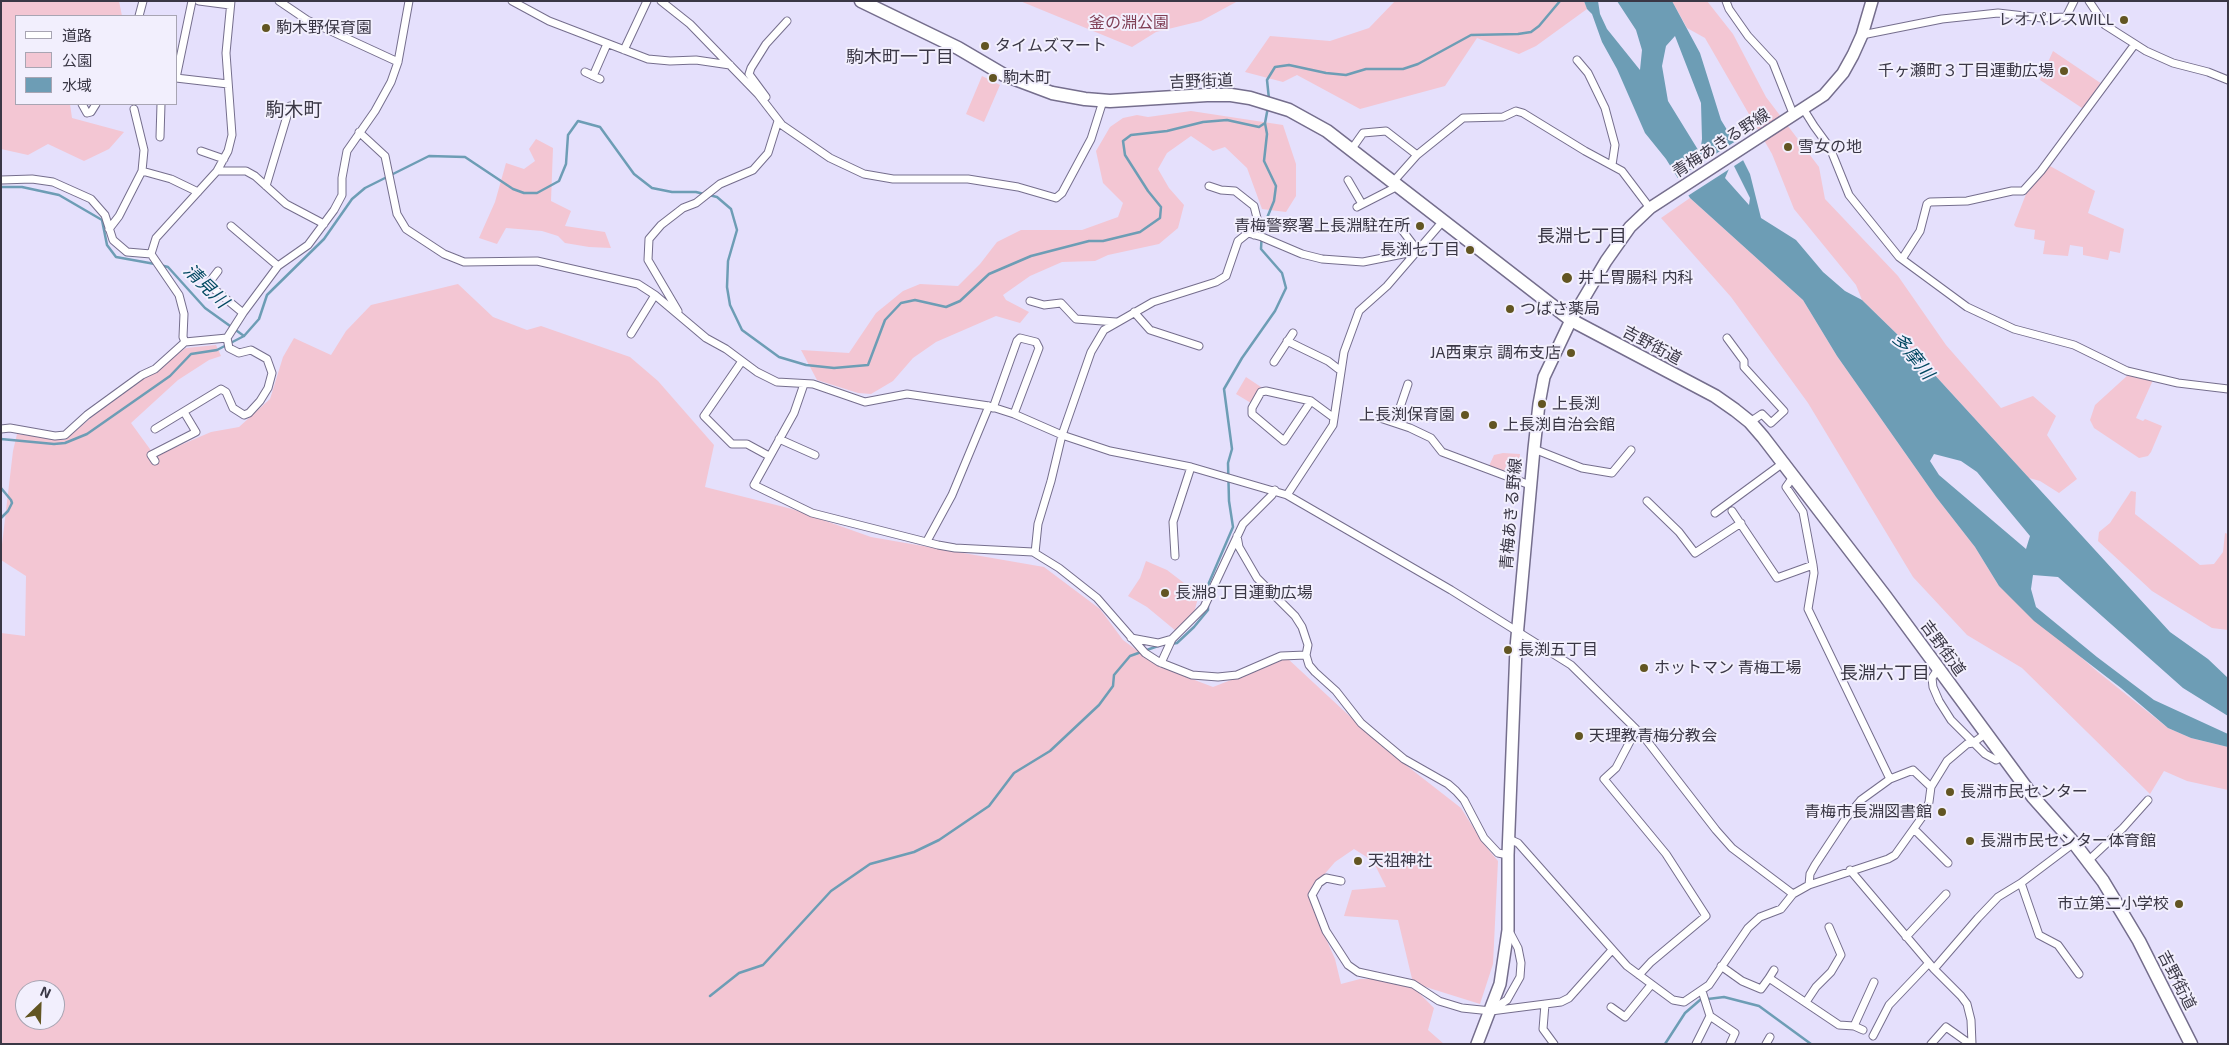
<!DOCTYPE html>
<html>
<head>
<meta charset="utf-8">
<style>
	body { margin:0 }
	#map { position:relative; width:2229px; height:1045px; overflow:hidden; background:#e5e0fc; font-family:"Exo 2","Noto Sans JP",sans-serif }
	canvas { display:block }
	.frame { position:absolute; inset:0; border:2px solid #3a3745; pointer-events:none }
	.legend { position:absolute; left:15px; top:15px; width:162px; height:90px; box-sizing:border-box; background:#f2effd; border:1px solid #a8a5b3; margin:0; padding:6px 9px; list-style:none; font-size:15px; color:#3a3745 }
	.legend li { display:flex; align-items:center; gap:10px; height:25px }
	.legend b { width:25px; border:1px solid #a8a5b3 }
	.north { position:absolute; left:15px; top:980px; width:50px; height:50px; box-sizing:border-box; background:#f2effd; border:1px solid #a8a5b3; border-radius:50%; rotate:24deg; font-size:14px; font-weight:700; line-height:20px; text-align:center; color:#3a3745 }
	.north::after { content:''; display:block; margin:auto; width:18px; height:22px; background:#625522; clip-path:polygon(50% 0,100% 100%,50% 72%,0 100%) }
</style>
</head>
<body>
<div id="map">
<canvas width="2229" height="1045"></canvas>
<div class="frame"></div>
<ul class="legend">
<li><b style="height:6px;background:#fff"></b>道路</li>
<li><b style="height:14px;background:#f3c6d3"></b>公園</li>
<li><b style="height:14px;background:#6d9db5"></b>水域</li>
</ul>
<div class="north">N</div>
</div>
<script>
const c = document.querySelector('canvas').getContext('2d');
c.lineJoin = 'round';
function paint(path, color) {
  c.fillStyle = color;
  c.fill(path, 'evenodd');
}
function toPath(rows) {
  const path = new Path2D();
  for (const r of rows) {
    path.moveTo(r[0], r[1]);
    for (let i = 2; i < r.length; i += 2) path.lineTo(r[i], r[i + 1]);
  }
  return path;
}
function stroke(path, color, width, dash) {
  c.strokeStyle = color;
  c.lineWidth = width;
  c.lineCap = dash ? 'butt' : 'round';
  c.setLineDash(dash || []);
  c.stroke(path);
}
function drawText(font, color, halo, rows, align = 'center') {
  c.font = font + ' "Exo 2","Noto Sans JP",sans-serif';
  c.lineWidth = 4;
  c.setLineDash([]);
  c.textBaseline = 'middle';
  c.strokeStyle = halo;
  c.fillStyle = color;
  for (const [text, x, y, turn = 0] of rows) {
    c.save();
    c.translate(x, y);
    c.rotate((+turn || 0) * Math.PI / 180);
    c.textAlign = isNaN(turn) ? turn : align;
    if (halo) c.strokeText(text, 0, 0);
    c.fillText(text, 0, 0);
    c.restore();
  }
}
const green = toPath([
	[1,1,119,1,122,16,16,16,16,104,70,104,72,118,124,132,109,149,84,161,48,144,28,155,1,149],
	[1020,1,1238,1,1201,21,1156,32,1132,47],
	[1395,1,1584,1,1587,9,1536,46,1519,54,1477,38,1445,86,1360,109,1297,75,1283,82,1245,72,1270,36,1330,41,1369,28],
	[1672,1,1707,1,1733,34,1766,97,1819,167,1825,199,1898,276,1946,345,2001,408,2033,396,2056,416,2047,435,2077,479,2059,493,2040,481,2029,478,1900,337,1862,300,1856,285,1794,209,1772,154,1705,38,1687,28],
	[2053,51,2102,84,2085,107,2082,108,2040,80],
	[982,76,1000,85,984,122,966,114],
	[1191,111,1283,125,1296,164,1296,196,1286,212,1262,209,1247,168,1225,147,1213,151,1191,136,1167,153,1158,169,1169,188,1184,205,1178,228,1159,244,1108,255,1095,261,1062,262,1030,276,1003,295,1006,300,1029,312,1020,323,996,316,936,342,913,358,893,381,871,394,858,393,817,380,801,350,849,353,876,313,903,291,920,284,958,286,980,264,997,242,1021,230,1082,230,1118,217,1123,203,1103,183,1096,151,1110,127,1123,118,1137,115,1148,117],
	[536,139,553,148,551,201,571,211,565,226,605,232,611,248,589,247,565,243,558,236,542,231,506,228,497,244,479,238,495,202,506,163,524,169,535,161,529,149],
	[2050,166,2095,191,2088,213,2124,229,2120,253,2110,251,2108,260,2083,255,2083,247,2070,245,2068,256,2043,254,2045,241,2034,239,2035,230,2016,227,2014,225,2026,194],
	[1690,198,1803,300,1837,356,1936,497,1975,547,1999,586,2098,672,2168,728,2191,738,2228,747,2228,790,2187,781,2164,771,2150,794,2022,668,1967,635,1913,577,1808,403,1731,297,1661,218],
	[458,284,493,317,527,330,541,326,630,357,658,381,714,445,705,487,792,509,871,537,1044,567,1100,609,1123,640,1158,666,1213,687,1287,658,1384,748,1461,808,1483,843,1498,861,1493,964,1480,1004,1413,983,1398,920,1344,916,1352,890,1386,887,1373,861,1354,849,1335,862,1310,891,1315,914,1335,959,1341,984,1360,979,1405,979,1434,1008,1428,1030,1444,1044,1,1044,1,633,25,636,26,576,1,560,1,553,13,451,17,434,65,440,93,416,186,348,216,345,221,356,209,360,178,380,131,423,155,456,211,432,239,427,270,399,283,357,294,338,331,355,346,331,371,305],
	[25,990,55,990,55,1020,25,1020],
	[2128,375,2153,380,2136,418,2143,421,2145,419,2162,426,2151,452,2148,456,2139,458,2094,428,2090,420,2095,405],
	[1246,377,1261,387,1251,403,1236,394],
	[1503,453,1520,454,1519,466,1508,462,1504,471,1489,466,1494,455],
	[2131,491,2136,492,2135,514,2200,565,2214,564,2223,552,2225,533,2228,534,2228,630,2212,628,2152,591,2098,541,2099,532,2110,523],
	[1146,561,1167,570,1184,583,1200,590,1194,613,1176,631,1147,607,1128,596,1140,578]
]);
const water = toPath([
	[1584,1,1598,1,1600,14,1607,29,1640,70,1642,50,1636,30,1617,1,1672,1,1700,53,1721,120,1732,138,1750,174,1761,218,1796,240,1823,272,1845,291,1862,300,1900,337,2170,632,2208,659,2228,678,2228,716,2183,688,2058,577,2033,575,2031,589,2036,607,2097,657,2154,700,2228,734,2228,747,2191,738,2168,728,2121,688,2034,621,1999,586,1975,547,1936,497,1837,356,1803,300,1690,198,1666,159,1645,133,1617,69,1602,42,1592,14,1587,9],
	[1675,36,1701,103,1702,139,1700,153,1668,101,1662,66,1666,46],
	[1732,162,1750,198,1749,205,1725,178],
	[1934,454,1961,461,1977,472,2030,536,2026,549,1939,475,1930,461]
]);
const pier = toPath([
	[1736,141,1745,159,1686,197,1676,179]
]);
const stream = toPath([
	[1269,99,1267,80,1275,67,1289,65,1326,73,1346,75,1366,69,1403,69,1418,64,1471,35,1518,34,1531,32,1539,26,1560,1],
	[1,187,22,187,59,195,102,220,107,245,116,257,155,264],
	[709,195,717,197,731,209,737,230,728,261,727,287,730,305,742,330,779,357,806,365,834,368,868,365,885,320,901,303,915,300,946,307,960,301,989,274,1031,256,1089,241,1103,241,1140,232,1160,218,1161,207,1148,191,1125,155,1123,141,1131,135,1167,131,1203,122,1227,120,1259,127,1265,123,1268,107],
	[160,265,168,267,205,308,244,336],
	[1,439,54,444,65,443,87,434,170,376,191,354,217,350,244,336,259,319,267,295,324,239,352,199,365,188,429,156,465,157,513,189,524,193,537,193,559,181,566,164,568,135,578,121,600,127,634,174,652,188,672,192,696,192,704,194],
	[1,488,11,500,12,503,8,511,1,518],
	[1208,592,1208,585,1233,527,1229,501,1228,463,1232,449,1224,389,1242,358,1275,311,1286,288,1282,273,1261,249,1262,230,1274,201,1276,186,1264,161,1267,134,1265,123],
	[1171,644,1177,643,1194,627,1208,610,1208,605],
	[710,996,739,973,763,965,831,891,870,864,914,852,939,840,989,806,1014,773,1050,751,1099,705,1113,686,1114,675,1130,656,1158,646],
	[1665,1044,1685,1013,1700,1000,1724,997,1759,1006,1811,1044]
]);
const street = toPath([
	[192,1,176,78,228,84],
	[199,1,230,5],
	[231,1,226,53,232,135,228,151,217,171,156,238,151,254,179,295,184,314,183,337,185,342,227,338,243,313,278,266,308,245,334,210,342,195,342,178,347,151,375,111,391,82,398,62,409,1],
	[279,1,307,20,398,62],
	[512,1,549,21,648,59,670,61,696,60,730,65],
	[661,1,690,24,758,94,782,125,830,158,864,174,893,179,968,179,1018,187,1056,198,1062,193,1091,139,1103,101],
	[1726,1,1729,9,1748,36,1773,63,1794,116],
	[2089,1,2105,25,2146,51,2173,63,2208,72,2228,80],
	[139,16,143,1],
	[1862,35,1942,19,1998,13,2042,18,2066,17,2074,1],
	[624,50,647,1],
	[1577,60,1588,73,1605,108,1615,145,1612,165],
	[585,72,600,79],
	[593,76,607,44],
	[766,97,749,74,751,68,766,44,787,21],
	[82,104,87,113,91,112,96,104],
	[1804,110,1814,126,1830,148,1849,195,1899,257,1967,307,2014,329,2074,345,2127,371,2178,383,2228,389],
	[359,132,385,156,397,214,406,229,444,254,464,262,537,261,638,284,655,295,706,338,726,349,757,372,777,382,813,384,865,402,907,394,989,406,1014,414,1062,435,1110,451,1191,467,1287,495,1451,590,1571,665,1644,737,1716,830,1732,848,1793,894],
	[160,137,161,104],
	[1351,150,1363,133,1386,131,1417,155],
	[201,151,224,159],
	[142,171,171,179,198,192],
	[217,171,246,171,255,176,286,204,324,224],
	[1,180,32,179,53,182,91,199,105,215,113,240,127,252,151,254],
	[1348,180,1362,204],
	[1393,182,1417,155,1463,118,1503,117,1516,111,1523,113,1585,151,1622,171,1650,208],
	[266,186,290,106],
	[1209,186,1221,190,1235,191,1254,206,1257,218,1254,235],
	[1357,207,1398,186],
	[231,226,278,266],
	[109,229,119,216,142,171,144,150,134,109],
	[1902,259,1920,231,1927,204,1930,202,1967,201,2012,191,2023,191,2041,171,2135,44],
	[218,271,208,284,243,313],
	[1030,301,1044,305,1061,303,1076,319,1116,322],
	[678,311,648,260,649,239,661,225,683,208,696,203,720,184,753,170,768,153,778,121],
	[1134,312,1150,330,1199,346],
	[631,334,655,295],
	[1727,338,1744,361,1744,367,1784,411,1771,423,1762,414,1750,422],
	[1287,341,1328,361,1341,371],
	[742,361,704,416,732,444,747,444,769,456],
	[1274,362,1293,333],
	[804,384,794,413,754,485,812,513,938,545,955,548,1033,552,1059,568,1097,598,1145,653,1159,662,1192,675,1218,677,1237,675,1281,656,1306,655],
	[1311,401,1284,441,1252,414,1252,408,1261,392,1266,391,1311,401,1334,418],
	[993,408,1017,341,1020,338,1036,342,1039,348,1014,414],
	[1380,418,1410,428,1431,438,1442,452,1530,485],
	[1395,422,1408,384],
	[1,429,10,428,55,436,65,435,87,415,142,375,155,369,185,342],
	[155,429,221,389,226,392,233,408,244,415,249,413,260,401,268,388,272,373,267,359,251,350,239,353,229,348,227,338],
	[779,439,815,455],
	[1534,449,1582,468,1612,473,1631,450],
	[155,461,151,455,196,432,184,412],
	[1793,477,1786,487,1803,512,1813,565,1814,573,1808,609,1890,779],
	[1287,495,1333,425,1344,352,1359,311,1387,286,1443,221],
	[1647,501,1679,532,1695,553,1741,523],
	[1732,511,1777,578,1813,565],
	[1715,513,1783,463],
	[1237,536,1239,547,1257,578,1295,616,1302,627,1308,645,1306,655,1309,665,1315,672,1336,691,1361,723,1374,734,1404,759,1448,784,1456,791,1464,800,1484,838,1498,853,1508,855],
	[927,541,952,495,989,406],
	[1035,553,1038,524,1051,481,1062,435,1091,352,1104,330,1153,302,1216,282,1226,276,1238,241,1248,233,1262,237,1302,254,1322,259,1363,262,1418,251,1402,230],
	[1175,556,1173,522,1191,467],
	[1131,638,1158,643,1172,639],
	[1161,663,1172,639,1204,607,1243,524,1272,495,1275,490],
	[1938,669,1932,678,1933,687,1939,701,1951,720,1985,754,1996,760,2002,757],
	[1636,730,1616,768,1604,779,1666,854,1706,916,1651,962,1639,975],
	[1915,830,1948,863],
	[1509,839,1518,843,1627,966,1673,1000,1684,1002,1709,985,1748,928,1760,917,1781,909,1793,894,1809,885,1810,874,1815,865,1846,818,1861,800,1890,779,1913,770,1931,787],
	[2088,861,2123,828,2148,800],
	[1850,870,1934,969,1961,996,1967,1004,1971,1020,1972,1044],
	[1341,881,1326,878,1319,883,1312,895,1326,931,1348,965,1358,972,1413,984,1439,1001,1462,1008,1491,1011,1561,1002,1569,998,1612,950],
	[2021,883,2039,935,2058,945,2079,974],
	[1809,885,1888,859,1895,855,1925,813,1929,802,1931,787,1947,761,1967,744,1973,743,1985,734],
	[1906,937,1946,894],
	[1721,966,1742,981,1761,989,1769,978,1839,1025,1854,1026,1874,982],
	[1934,969,1978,918,1998,897,2021,883,2074,843],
	[1769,978,1774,970],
	[1702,991,1710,1016,1735,1033,1730,1044],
	[1806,1002,1816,987,1831,972,1841,955,1829,927],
	[1545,1004,1543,1029,1554,1044],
	[1611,1007,1625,1017,1651,985],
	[1493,1009,1507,1000,1520,977,1521,963,1518,948,1509,931],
	[1854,1026,1863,1030],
	[1873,1036,1889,1005,1929,963],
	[1696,1044,1710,1016],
	[1766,1044,1770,1037],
	[1931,1044,1946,1027,1970,1044]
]);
const primary = toPath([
	[1477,1044,1500,984,1508,930,1508,855,1516,648,1534,449,1539,404,1544,377,1571,320,1606,261,1630,227,1650,208,1824,95,1843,73,1853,55,1862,35,1872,1]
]);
const highway = toPath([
	[861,1,958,48,1004,75,1052,93,1085,99,1110,101,1207,95,1231,95,1250,98,1289,110,1327,131,1571,320,1715,396,1735,410,1750,422,1763,437,1885,596,2033,797,2074,843,2103,881,2139,941,2191,1044]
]);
const markers = [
	[2124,20,5,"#625522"],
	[266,28,5,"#625522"],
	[985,46,5,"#625522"],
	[2064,71,5,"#625522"],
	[993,78,5,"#625522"],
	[1788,147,5,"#625522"],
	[1420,226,5,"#625522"],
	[1470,250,5,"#625522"],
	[1567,278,6,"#625522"],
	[1510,309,5,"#625522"],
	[1571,353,5,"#625522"],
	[1542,404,5,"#625522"],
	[1465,415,5,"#625522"],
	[1493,425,5,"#625522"],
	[1165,593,5,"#625522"],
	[1508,650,5,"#625522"],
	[1644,668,5,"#625522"],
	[1579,736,5,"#625522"],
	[1950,792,5,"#625522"],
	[1942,812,5,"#625522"],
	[1970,841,5,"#625522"],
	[1358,861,5,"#625522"],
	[2179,904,5,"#625522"]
];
const poiNames = [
	["レオパレスWILL",2114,20,"right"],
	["駒木野保育園",276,28],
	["タイムズマート",995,46],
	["千ヶ瀬町３丁目運動広場",2054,71,"right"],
	["駒木町",1003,78],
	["雪女の地",1798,147],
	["青梅警察署上長淵駐在所",1410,226,"right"],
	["長渕七丁目",1460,250,"right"],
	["井上胃腸科 内科",1578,278],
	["つばさ薬局",1520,309],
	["JA西東京 調布支店",1561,353,"right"],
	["上長渕",1552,404],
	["上長渕保育園",1455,415,"right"],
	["上長渕自治会館",1503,425],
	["長淵8丁目運動広場",1175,593],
	["長渕五丁目",1518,650],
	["ホットマン 青梅工場",1654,668],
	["天理教青梅分教会",1589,736],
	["長淵市民センター",1960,792],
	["青梅市長淵図書館",1932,812,"right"],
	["長淵市民センター体育館",1980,841],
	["天祖神社",1368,861],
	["市立第二小学校",2169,904,"right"]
];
const parkNames = [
	["釜の淵公園",1129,23]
];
const streetNames = [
	["吉野街道",1201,81,-2],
	["青梅あきる野線",1721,143,-33],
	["吉野街道",1652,345,28],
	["青梅あきる野線",1511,514,-85],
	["吉野街道",1943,648,54],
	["吉野街道",2177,980,63]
];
const neighbourhoodNames = [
	["駒木町一丁目",900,57],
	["長淵七丁目",1582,236],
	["長淵六丁目",1885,673]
];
const waterNames = [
	["清見川",206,286,44],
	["多摩川",1913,356,51]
];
const quarterNames = [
	["駒木町",294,110]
];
paint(green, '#f3c6d3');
paint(water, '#6d9db5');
paint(pier, '#e5e0fc');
stroke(stream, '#6d9db5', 2.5);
stroke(street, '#756e8d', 9);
stroke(primary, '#756e8d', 14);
stroke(highway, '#756e8d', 15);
stroke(street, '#fff', 7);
stroke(primary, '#fff', 11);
stroke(highway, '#fff', 12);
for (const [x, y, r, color] of markers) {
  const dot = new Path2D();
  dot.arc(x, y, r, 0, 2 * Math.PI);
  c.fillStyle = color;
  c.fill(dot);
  stroke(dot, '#f2effd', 2);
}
drawText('16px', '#3a3745', '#f2effd', poiNames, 'left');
drawText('16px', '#814056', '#f2effd', parkNames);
drawText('16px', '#3a3745', '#f2effd', streetNames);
drawText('18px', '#3a3745', '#f2effd', neighbourhoodNames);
drawText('italic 18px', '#034962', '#f2effd', waterNames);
drawText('19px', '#3a3745', '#f2effd', quarterNames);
</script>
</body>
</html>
